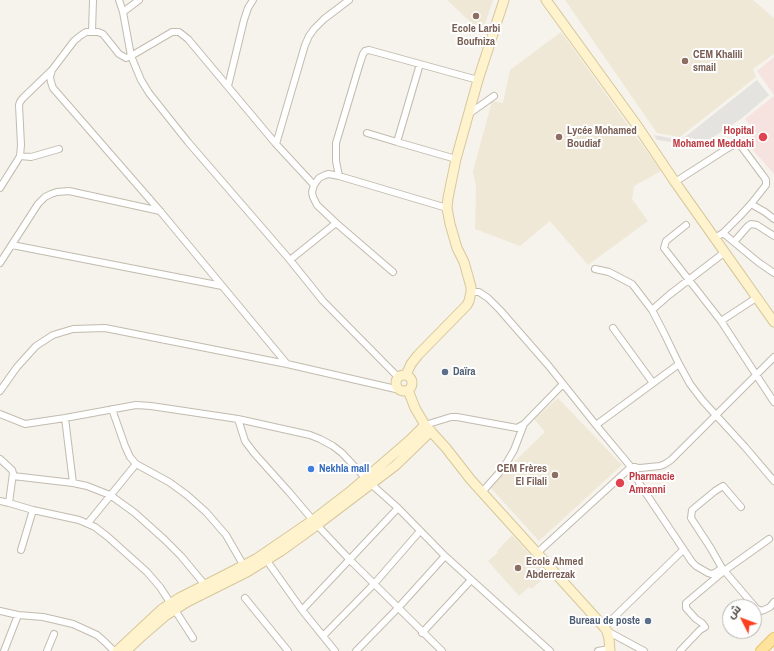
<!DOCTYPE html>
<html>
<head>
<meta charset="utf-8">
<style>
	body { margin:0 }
	#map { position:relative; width:774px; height:651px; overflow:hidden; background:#f6f3ec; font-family:"Archivo Narrow",Cairo,sans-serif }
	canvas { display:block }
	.north { position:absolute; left:722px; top:599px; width:40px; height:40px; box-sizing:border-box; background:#fff; border:1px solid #b7b4b0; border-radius:50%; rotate:312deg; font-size:11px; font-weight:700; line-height:16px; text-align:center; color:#4b4439 }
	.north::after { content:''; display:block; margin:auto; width:14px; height:18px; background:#fc3f1d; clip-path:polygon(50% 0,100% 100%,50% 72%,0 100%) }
</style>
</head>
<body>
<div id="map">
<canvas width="774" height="651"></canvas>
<div class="north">ش</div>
</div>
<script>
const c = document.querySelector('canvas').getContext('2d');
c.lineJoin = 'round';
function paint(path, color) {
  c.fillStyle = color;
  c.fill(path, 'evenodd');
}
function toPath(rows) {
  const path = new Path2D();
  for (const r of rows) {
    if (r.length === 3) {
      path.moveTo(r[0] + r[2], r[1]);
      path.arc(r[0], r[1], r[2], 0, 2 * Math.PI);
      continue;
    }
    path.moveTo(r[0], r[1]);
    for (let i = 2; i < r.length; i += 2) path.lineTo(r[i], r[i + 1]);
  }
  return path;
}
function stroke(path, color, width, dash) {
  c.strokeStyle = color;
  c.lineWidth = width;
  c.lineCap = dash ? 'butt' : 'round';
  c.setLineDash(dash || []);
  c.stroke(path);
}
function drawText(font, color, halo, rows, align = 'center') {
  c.font = font + ' "Archivo Narrow",sans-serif';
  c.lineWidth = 4;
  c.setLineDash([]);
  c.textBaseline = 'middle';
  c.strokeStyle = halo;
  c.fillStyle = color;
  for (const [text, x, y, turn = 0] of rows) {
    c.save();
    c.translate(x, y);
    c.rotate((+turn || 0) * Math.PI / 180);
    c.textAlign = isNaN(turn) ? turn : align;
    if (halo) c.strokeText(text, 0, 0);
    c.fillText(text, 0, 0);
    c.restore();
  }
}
const education = toPath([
	[447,0,493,0,482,33],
	[565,0,753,0,774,18,774,54,753,69,756,77,680,137,657,133],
	[561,32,661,171,634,186,632,199,648,221,588,265,550,221,520,246,475,229,476,187,473,171,492,101,503,103,510,70],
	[558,398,622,465,539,541,489,486,545,432,534,419],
	[512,535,548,574,532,589,529,587,519,596,488,561,498,552,497,551]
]);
const medical = toPath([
	[774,57,774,95,757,71],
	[774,96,774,174,746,142,757,133,745,119]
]);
const parking = toPath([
	[757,80,769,95,741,119,698,147,692,137,686,144,657,140,654,135,681,140]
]);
const street = toPath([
	[119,0,123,12,131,56,141,80,149,93,188,142,290,260,323,301,398,377],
	[123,12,139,0],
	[92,32,93,0],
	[420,64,397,142,456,159],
	[228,86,244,20,248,8,253,0],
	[470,113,494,96],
	[367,133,397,142],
	[276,144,305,45,309,36,314,29,324,19,349,0],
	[20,156,31,157,59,149],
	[339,176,336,161,336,143,360,63,363,54,365,51,369,50,478,80],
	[675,182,728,148,736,144,741,146,764,177,766,180,766,185,751,204,740,216,723,233,715,238],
	[0,188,17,161,20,156,21,145,19,105,20,102,23,98,51,71],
	[751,204,765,212,774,219],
	[686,225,666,241,664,248,721,321,774,402],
	[723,233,758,262,774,273],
	[734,242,748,226,751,224,757,225,774,236],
	[12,245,222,286],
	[290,260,336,223],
	[0,263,38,204,45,197,51,194,57,192,69,191,160,211],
	[595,269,609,272,632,284,636,289,652,310,664,333,679,364,690,384,703,401,745,447,774,481],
	[393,272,336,223,317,205,313,197,312,192,314,185,319,178,325,175,329,174,339,176,447,208],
	[471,292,479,292,488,298,500,310,548,365,596,425,631,467,640,468,660,466,665,464,671,460,774,357],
	[652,310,669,295,725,252],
	[721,321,756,298],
	[613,328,653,383],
	[287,364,160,211,53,88,51,82,50,77,52,70,74,41,80,36,86,32,98,32,103,34,119,54,126,58,131,56,172,32,179,32,188,39,276,144,314,185],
	[0,391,17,367,36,346,53,335,73,329,105,328,287,364,400,390],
	[112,409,125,446,130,457,136,464,169,482,187,495,206,512,226,535,245,568],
	[0,414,25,424,65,418,136,405,151,406,238,419,310,435,320,439,333,446,342,453,371,484,398,508,445,556,550,651],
	[65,418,73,483],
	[238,419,245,441,254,453,289,492,317,525,350,560,442,651],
	[425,425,451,417,457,417,517,428,524,424,563,384],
	[596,425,679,364],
	[0,459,12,470,13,473,9,503,0,501],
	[635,467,636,475,639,483,692,562,696,566,708,573,711,574,715,573,722,568],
	[13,476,73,483,87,486,110,495,135,513,165,540,181,556,205,585],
	[482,492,499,473,507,462,514,450,524,424],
	[9,503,33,510,79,520,95,527,108,537,147,572,160,587,193,638],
	[741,507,723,486,715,491,692,510,691,518,710,547,722,568,756,608,760,611,764,610,770,607,774,602],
	[88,523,136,464],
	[21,550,33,510],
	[537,553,631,467],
	[265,558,302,610,335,651],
	[245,598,288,651],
	[302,610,398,508],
	[0,611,18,615,43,617,73,624,97,635,105,642,114,651],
	[604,627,683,550],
	[607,631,644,651],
	[422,633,471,580],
	[323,636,374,584,420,531],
	[4,651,18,615],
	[47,651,54,634],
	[356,651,398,608,445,556],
	[598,651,609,649],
	[680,651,700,630,705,627,702,623,696,619,686,608,686,603,724,571,769,539]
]);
const secondary = toPath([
	[546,0,638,127,675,182,774,322],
	[406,375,411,364,418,355,467,305,469,301,471,292,471,287,464,262,457,248,450,224,447,208,448,198,456,159,478,80,504,0],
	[404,383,8],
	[408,390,415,408,425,425,446,448,471,480,604,627,607,631,609,639,610,651],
	[117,651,162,609,179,598,221,577,256,559,313,520,352,490,410,440,425,425],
	[126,651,142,636,165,616,187,602,247,572,281,551,317,525,396,465,431,431]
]);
const primary = toPath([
	[761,651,774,638]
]);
const markers = [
	[476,16,4,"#8d6e63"],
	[685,61,4,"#8d6e63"],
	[559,137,4,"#8d6e63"],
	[763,137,5,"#e0444e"],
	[445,372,4,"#5c6f8a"],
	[311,469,4,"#3f7fe0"],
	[555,475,4,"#8d6e63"],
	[620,483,5,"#e0444e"],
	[518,568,4,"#8d6e63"],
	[648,621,4,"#5c6f8a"]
];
const educationNames = [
	["Ecole Larbi",476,29,"center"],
	["Boufniza",476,42,"center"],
	["CEM Khalili",693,55],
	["smail",693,68],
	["Lycée Mohamed",567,131],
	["Boudiaf",567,144],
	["CEM Frères",547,469,"right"],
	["El Filali",547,482,"right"],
	["Ecole Ahmed",526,562],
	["Abderrezak",526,575]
];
const healthNames = [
	["Hopital",754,131],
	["Mohamed Meddahi",754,144],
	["Pharmacie",629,477,"left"],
	["Amranni",629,490,"left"]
];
const serviceNames = [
	["Daïra",453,372],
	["Bureau de poste",640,621,"right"]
];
const shopNames = [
	["Nekhla mall",319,469]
];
paint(education, '#efe8d6');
paint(medical, '#f6e3e0');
paint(parking, '#e5e3e0');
stroke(street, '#c2bbae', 8);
stroke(secondary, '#d6c79b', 11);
stroke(primary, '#e6c16a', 12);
stroke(street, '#fff', 6);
stroke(secondary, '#fff3cd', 9);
stroke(primary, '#ffe39c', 10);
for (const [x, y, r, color] of markers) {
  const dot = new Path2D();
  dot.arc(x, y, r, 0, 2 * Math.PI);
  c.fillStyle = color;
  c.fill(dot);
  stroke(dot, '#fff', 1.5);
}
drawText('bold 11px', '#785e54', '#fff', educationNames, 'left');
drawText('bold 11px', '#be3a42', '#fff', healthNames, 'right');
drawText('bold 11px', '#4e5e75', '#fff', serviceNames, 'left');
drawText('bold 11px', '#366cbe', '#fff', shopNames, 'left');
</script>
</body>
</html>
